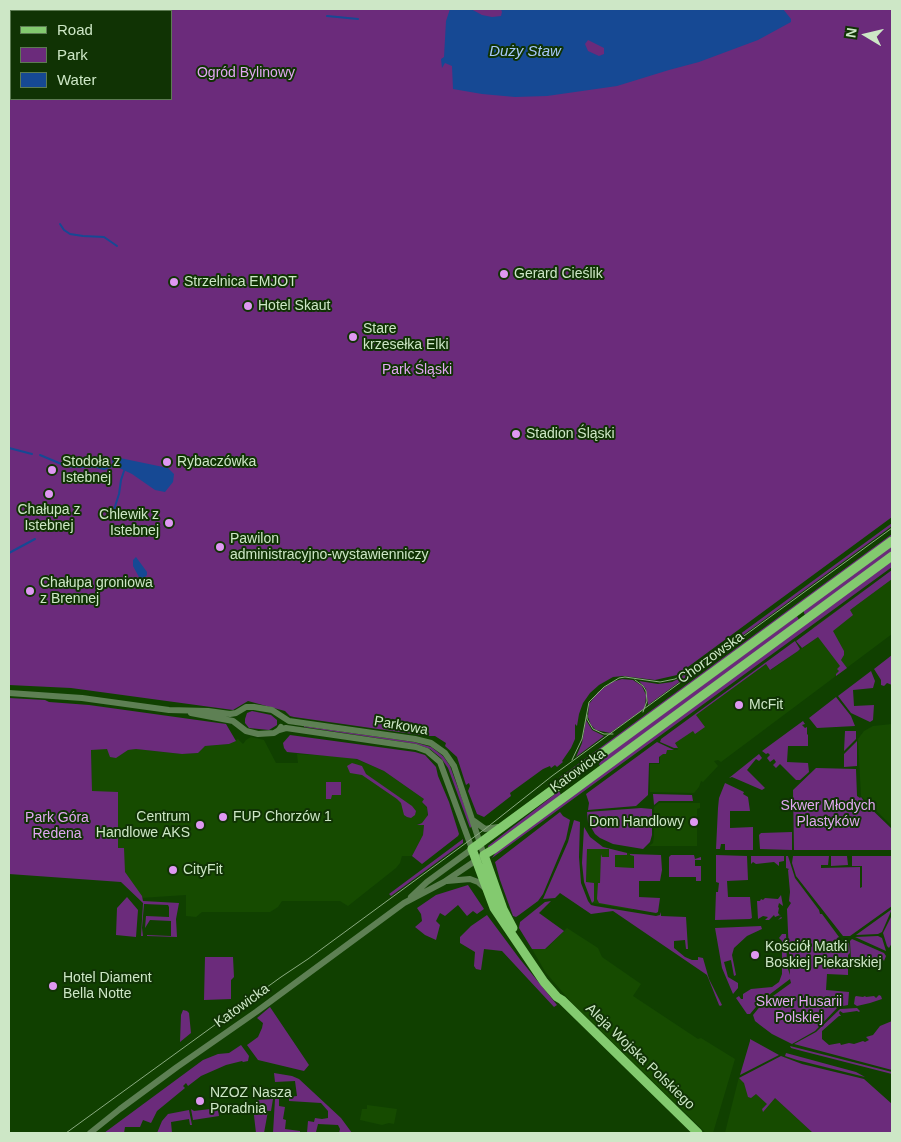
<!DOCTYPE html>
<html>
<head>
<meta charset="utf-8">
<style>
	body { margin:0 }
	#map { position:relative; width:901px; height:1142px; overflow:hidden; background:#104000; font-family:Helvetica,sans-serif }
	canvas { display:block }
	.frame { position:absolute; inset:0; border:10px solid #cde7c6; pointer-events:none }
	.legend { position:absolute; left:10px; top:10px; width:162px; height:90px; box-sizing:border-box; background:#103304; border:1px solid #5c7b52; margin:0; padding:6px 9px; list-style:none; font-size:15px; color:#cde7c6 }
	.legend li { display:flex; align-items:center; gap:10px; height:25px }
	.legend b { width:25px; border:1px solid #5c7b52 }
	.north { position:absolute; left:841px; top:10px; width:50px; height:50px; -webkit-text-stroke:4px #103304; paint-order:stroke; rotate:279deg; font-size:14px; font-weight:700; line-height:20px; text-align:center; color:#cde7c6 }
	.north::after { content:''; display:block; margin:auto; width:18px; height:22px; background:#cde7c6; clip-path:polygon(50% 0,100% 100%,50% 72%,0 100%) }
</style>
</head>
<body>
<div id="map">
<canvas width="901" height="1142"></canvas>
<div class="frame"></div>
<ul class="legend">
<li><b style="height:6px;background:#83ca6f"></b>Road</li>
<li><b style="height:14px;background:#6b2b7b"></b>Park</li>
<li><b style="height:14px;background:#164994"></b>Water</li>
</ul>
<div class="north">N</div>
</div>
<script>
const c = document.querySelector('canvas').getContext('2d');
c.lineJoin = 'round';
function paint(path, color) {
  c.fillStyle = color;
  c.fill(path, 'evenodd');
}
function toPath(rows) {
  const path = new Path2D();
  for (const r of rows) {
    path.moveTo(r[0], r[1]);
    for (let i = 2; i < r.length; i += 2) path.lineTo(r[i], r[i + 1]);
  }
  return path;
}
function stroke(path, color, width, dash) {
  c.strokeStyle = color;
  c.lineWidth = width;
  c.lineCap = dash ? 'butt' : 'round';
  c.setLineDash(dash || []);
  c.stroke(path);
}
function drawText(font, color, halo, rows, align = 'center') {
  c.font = font + ' Helvetica,sans-serif';
  c.lineWidth = 4;
  c.setLineDash([]);
  c.textBaseline = 'middle';
  c.strokeStyle = halo;
  c.fillStyle = color;
  for (const [text, x, y, turn = 0] of rows) {
    c.save();
    c.translate(x, y);
    c.rotate((+turn || 0) * Math.PI / 180);
    c.textAlign = isNaN(turn) ? turn : align;
    if (halo) c.strokeText(text, 0, 0);
    c.fillText(text, 0, 0);
    c.restore();
  }
}
const built = toPath([
	[892,570,892,634,721,762,718,760,714,761,718,766,703,782,701,781,699,787,694,793,650,792,650,764,660,764,660,756,667,750,678,750,675,743,693,730,704,728,696,715,766,664,771,670,818,637,812,628],
	[892,724,892,826,861,796,858,739,864,731,873,726],
	[251,737,264,740,276,763,298,763,297,754,351,757,384,771,424,799,422,802,427,808,427,817,422,823,417,824,424,825,423,835,412,856,402,856,400,863,396,868,348,906,340,901,282,901,278,907,270,912,202,912,196,917,186,916,186,895,140,898,127,883,92,791,91,749,107,749,111,757,116,757,128,750,136,749,182,754,198,753,205,746,229,744,238,739,243,744,246,740],
	[659,803,700,803,700,808,697,809,697,846,649,846,653,843,654,836,654,807],
	[587,849,609,849,634,854,633,910,593,903,586,883],
	[567,928,598,948,602,957,641,984,633,996,698,1039,701,1038,735,1059,713,1133,705,1132,572,1003,546,973,532,949,546,949],
	[739,1077,775,1098,813,1133,725,1133],
	[367,1105,397,1109,394,1124,389,1123,382,1125,360,1120,362,1109,367,1109]
]);
const green = toPath([
	[9,9,892,9,892,517,677,675,655,680,623,676,613,677,599,685,590,693,583,703,579,714,577,726,575,724,575,739,571,748,562,761,563,762,557,767,555,765,551,768,550,766,543,769,510,793,511,796,484,817,477,814,468,791,470,786,469,783,466,785,457,757,445,746,446,743,435,736,427,736,294,717,290,716,285,711,248,701,233,710,71,688,9,685],
	[11,11,171,11,171,99,11,99],
	[892,523,892,526,648,705,646,689,639,681,658,684,672,682,680,678],
	[892,534,892,537,561,780,559,778],
	[892,545,892,552,805,615,804,613,804,610],
	[892,560,892,567,492,858,496,852],
	[892,570,892,579,850,610,853,615,833,631,844,651,844,655,841,660,847,668,836,676,836,674,839,671,837,669,840,666,818,637,802,648,796,641],
	[797,616,799,620,600,766,599,764,604,757],
	[795,641,800,649,798,651,770,670,766,664,696,715,705,727,695,734,693,731,675,743,678,748,674,748,660,742,661,739],
	[892,655,892,685,887,683,884,686,881,685,881,680,874,669],
	[871,671,875,681,873,688,853,690,854,706,874,705,873,720,870,722,851,713,838,696],
	[622,679,633,680,642,686,646,695,645,708,610,733,596,730,591,725,588,717,589,704,598,692,612,682],
	[836,697,851,716,855,726,817,728,809,718],
	[9,698,45,700,49,702,89,705,226,724,236,741,229,744,205,746,198,753,182,754,136,749,128,750,116,758,110,757,107,749,91,750,92,791,118,792,118,848,124,848,125,872,142,896,143,901,179,903,176,919,177,937,147,936,147,935,171,936,171,921,150,920,145,928,146,916,169,917,169,907,168,905,144,904,142,928,143,936,141,936,143,903,121,882,9,874],
	[252,711,271,715,277,720,277,725,269,730,249,728,245,723,245,719,247,713],
	[586,720,592,730,604,736,576,757,582,743],
	[803,721,805,724,802,725,805,728,807,727,807,734,808,735,808,746,788,746,787,762,808,763,809,772,800,780,796,780,780,764,776,768,773,765,776,762,774,759,770,762,767,758,770,755,768,753,766,754,762,751],
	[304,726,414,742,431,747,443,756,450,766,472,826,470,828,448,768,441,758,430,749,416,744,304,727],
	[845,731,856,731,856,739,844,751],
	[290,735,415,752,425,755,436,767,438,776,449,802,459,834,458,836,422,864,412,856,423,835,424,825,417,825,422,823,428,815,427,807,422,802,424,799,384,771,357,759,287,752,284,748,283,743],
	[857,741,857,766,844,767,844,754],
	[657,742,674,750,667,750,666,754,663,754,659,757,659,763,649,763,648,795,636,806,588,810,589,803,586,794],
	[759,754,762,758,759,761,756,759,747,770,765,788,762,790,732,777,729,778],
	[352,763,362,766,366,774,412,806,416,811,415,815,411,818,407,817,404,815,401,803,397,799,362,775,350,773,347,766],
	[816,768,856,769,857,796,860,798,861,797,866,804,892,829,892,850,794,850,793,790],
	[326,782,341,782,341,795,332,795,331,799,326,799],
	[725,783,744,792,743,794,748,797,750,811,730,811,730,828,753,827,753,850,725,850,725,844,721,844,720,849,716,849,718,808,719,798],
	[559,791,561,795,493,846,488,847,488,846],
	[653,794,692,795,693,801,659,801,654,805],
	[641,808,652,809,652,835,650,842,643,849,613,844,600,838,595,834,588,822,587,812],
	[560,812,563,816,570,820,566,839,543,894,538,901,519,915,516,917,513,916,500,880,495,862],
	[574,820,580,822,579,857,581,883,588,901,591,905,595,906,656,916,660,915,661,912,661,916,686,917,688,949,686,949,685,940,674,941,674,948,685,957,692,960,698,960,698,957,703,958,709,979,722,1005,720,1006,719,1005,707,975,613,911,591,914,560,893,555,898,543,899,568,842],
	[584,827,590,837,603,847,627,853,627,855,615,855,615,867,634,868,634,856,630,855,630,854,661,855,662,870,660,881,639,881,639,897,660,898,658,912,656,913,599,903,597,899,598,883,600,883,601,854,602,857,609,857,609,849,587,849,586,882,594,883,594,901,592,903,584,882,582,863],
	[792,832,792,850,760,849,759,835,761,833],
	[463,839,463,843,391,896,389,894],
	[671,855,694,855,695,859,701,857,701,860,695,860,695,866,701,866,701,881,696,881,696,877,669,877,669,857],
	[716,855,747,856,748,880,727,881,728,897,750,897,752,918,750,919,715,920,716,892,718,892,719,883,716,882],
	[751,856,784,856,784,861,779,862,779,866,774,862,756,864,753,862,751,864],
	[786,856,788,856,795,878,819,910,820,914,822,914,839,937,837,938,838,940,849,943,850,953,848,955,848,975,827,974,826,990,849,992,848,1005,838,1007,815,1031,792,1044,772,1034,760,1025,755,1021,753,1015,762,1004,791,983,790,979,761,1001,750,1014,747,1014,736,998,739,996,741,999,743,999,743,994,751,989,772,987,779,982,782,974,782,941,779,938,782,934,786,934,787,966,790,975,787,909,791,903,789,901,790,892,788,870,789,869,786,868],
	[793,856,829,856,828,865,821,865,821,868,860,867,860,888,862,887,862,866,852,866,852,856,892,856,892,906,850,936,843,936,796,876,792,863],
	[831,856,847,856,848,865,831,866],
	[468,885,484,909,477,914,473,911,467,916,458,905,445,916,440,913,436,921,440,925,436,940,425,935,415,927,422,921,421,914,417,908,436,895],
	[781,895,783,906,779,903,778,907,779,908,778,913,782,918,778,920,781,917,780,915,775,917,774,915,769,920,765,920,768,917,763,916,758,919,757,901,760,901,761,899,763,900,765,898,778,899],
	[127,897,138,910,136,937,116,935,117,908],
	[551,901,539,913,564,931,545,949,532,949,519,928,520,922,545,902],
	[892,909,882,932,878,934,856,935],
	[487,915,519,958,557,1005,554,1007,502,951,484,949,481,970,476,969,474,966,475,952,460,943,460,937,471,926],
	[892,915,892,943,889,948,887,946,883,933],
	[761,926,762,929,747,936,734,948,732,955,736,975,734,976,731,960,724,962,728,977,738,983,738,988,733,994,722,968,715,928],
	[878,936,882,938,886,951,855,937],
	[852,939,884,953,886,956,884,961,882,958,871,959,869,957,858,959,854,957,851,959,850,941],
	[205,957,233,957,234,977,231,980,231,999,204,1000],
	[879,995,881,996,882,999,870,1003,857,1006,854,1004,855,997,856,996,863,997,865,996,866,997,874,996,876,998],
	[270,1007,309,1065,304,1071,258,1060,247,1045,258,1037,262,1028,263,1023,257,1018],
	[857,1008,860,1011,859,1012,857,1011,843,1013,840,1011,839,1013,841,1016,839,1016,822,1031,822,1039,829,1045,840,1043,841,1045,849,1043,854,1044,863,1041,865,1042,869,1040,866,1037,873,1035,880,1026,892,1021,892,1070,794,1044,816,1032,840,1009],
	[183,1010,187,1011,189,1013,191,1033,180,1042,181,1015],
	[750,1039,779,1055,740,1075,750,1041],
	[241,1045,249,1056,248,1061,243,1062,242,1061,226,1065,201,1076,188,1086,186,1083,183,1086,185,1088,157,1111,151,1123,143,1120,140,1127,125,1127,124,1133,104,1133,203,1060,218,1054,229,1053],
	[790,1046,892,1072,892,1074,802,1051,791,1048],
	[786,1053,856,1072,865,1077,797,1060,785,1056],
	[781,1056,802,1064,864,1079,892,1104,892,1133,813,1133,775,1098,763,1112,762,1109,767,1104,756,1094,751,1098,748,1097,744,1083,739,1078],
	[274,1073,292,1076,299,1079,341,1118,352,1133,339,1133,340,1129,338,1125,318,1124,316,1132,322,1133,307,1133,308,1121,314,1122,315,1118,322,1119,328,1118,328,1111,321,1103,289,1101,289,1097,297,1096,295,1081,275,1082],
	[279,1098,279,1106,285,1107,283,1119,286,1120,285,1129,300,1131,300,1133,273,1133,275,1099],
	[273,1099,271,1111,268,1111,264,1133,256,1133,253,1107,256,1104,256,1100],
	[210,1104,218,1109,219,1116,193,1120,191,1109,194,1111,210,1109],
	[189,1110,192,1125,190,1125,189,1119,171,1122,172,1133,157,1133,162,1121,168,1114]
]);
const water = toPath([
	[450,9,471,9,482,15,492,17,501,16,502,12,501,9,783,9,791,19,791,22,758,40,699,62,669,70,617,86,547,96,515,97,482,94,453,89,452,66,445,63,442,68,441,59,444,57,446,21],
	[588,40,604,48,604,54,599,56,588,51,585,44],
	[115,457,168,468,174,474,173,482,165,492,155,490,132,474,113,465,112,460],
	[136,557,147,572,147,575,143,579,140,579,133,566,133,560]
]);
const stream = toPath([
	[327,16,358,19],
	[60,224,64,230,70,234,83,236,104,237,117,246],
	[9,448,32,454],
	[40,455,66,466,74,467,96,467,104,469,115,465],
	[112,516,119,494,121,480,124,471],
	[9,553,35,539]
]);
const minor = toPath([
	[9,693,82,698,169,710,208,711,230,714,236,713,246,707,254,707,272,710,289,721,415,739,431,743,445,753,454,766,484,855,444,882,404,903,256,1012,177,1067,120,1109,90,1133],
	[191,713,233,721,246,731,258,734,274,733,279,730,281,727],
	[279,730,286,728,416,747,427,751,440,762,472,849,427,882,411,897],
	[474,821,485,829,498,827],
	[447,881,470,879,478,882,486,889]
]);
const major = toPath([
	[513,928,503,909,484,855,494,849,892,556],
	[698,1133,562,1000,557,997,544,982,494,908,472,849,892,541]
]);
const tram = toPath([
	[635,680,643,686,646,691,647,701,643,712],
	[587,715,587,719,593,729,604,734,613,734],
	[572,760,582,739,589,702,604,687,619,678,625,677,660,682,675,679,684,674],
	[66,1133,281,977,308,959,485,829,552,776,892,528]
]);
const markers = [
	[504,274,5,"#df98f2"],
	[174,282,5,"#df98f2"],
	[248,306,5,"#df98f2"],
	[353,337,5,"#df98f2"],
	[516,434,5,"#df98f2"],
	[167,462,5,"#df98f2"],
	[52,470,5,"#df98f2"],
	[49,494,5,"#df98f2"],
	[169,523,5,"#df98f2"],
	[220,547,5,"#df98f2"],
	[30,591,5,"#df98f2"],
	[739,705,5,"#df98f2"],
	[223,817,5,"#df98f2"],
	[694,822,5,"#df98f2"],
	[200,825,5,"#df98f2"],
	[173,870,5,"#df98f2"],
	[755,955,5,"#df98f2"],
	[53,986,5,"#df98f2"],
	[200,1101,5,"#df98f2"]
];
const parkNames = [
	["Ogród Bylinowy",246,73],
	["Park Śląski",417,370],
	["Skwer Młodych",828,806],
	["Plastyków",828,822],
	["Park Góra",57,818],
	["Redena",57,834],
	["Skwer Husarii",799,1002],
	["Polskiej",799,1018]
];
const poiNames = [
	["Gerard Cieślik",514,274],
	["Strzelnica EMJOT",184,282],
	["Hotel Skaut",258,306],
	["Stare",363,329],
	["krzesełka Elki",363,345],
	["Stadion Śląski",526,434],
	["Stodoła z",62,462],
	["Istebnej",62,478],
	["Rybaczówka",177,462],
	["Chałupa z",49,510,"center"],
	["Istebnej",49,526,"center"],
	["Chlewik z",159,515,"right"],
	["Istebnej",159,531,"right"],
	["Pawilon",230,539],
	["administracyjno-wystawienniczy",230,555],
	["Chałupa groniowa",40,583],
	["z Brennej",40,599],
	["McFit",749,705],
	["Centrum",190,817,"right"],
	["Handlowe AKS",190,833,"right"],
	["FUP Chorzów 1",233,817],
	["Dom Handlowy",684,822,"right"],
	["CityFit",183,870],
	["Kościół Matki",765,947],
	["Boskiej Piekarskiej",765,963],
	["Hotel Diament",63,978],
	["Bella Notte",63,994],
	["NZOZ Nasza",210,1093],
	["Poradnia",210,1109]
];
const streetNames = [
	["Chorzowska",711,658,-36],
	["Parkowa",401,726,10],
	["Katowicka",578,771,-36],
	["Katowicka",242,1006,-36],
	["Aleja Wojska Polskiego",640,1057,44]
];
const waterNames = [
	["Duży Staw",525,52]
];
paint(built, '#164b00');
paint(green, '#6b2b7b');
paint(water, '#164994');
stroke(stream, '#164994', 2);
stroke(minor, '#5e8054', 6);
stroke(major, '#83ca6f', 9);
stroke(tram, '#8aab7f', 1);
for (const [x, y, r, color] of markers) {
  const dot = new Path2D();
  dot.arc(x, y, r, 0, 2 * Math.PI);
  c.fillStyle = color;
  c.fill(dot);
  stroke(dot, '#103304', 2);
}
drawText('14px', '#e2a8f2', '#103304', parkNames);
drawText('14px', '#cde7c6', '#103304', poiNames, 'left');
drawText('14px', '#cde7c6', '#103304', streetNames);
drawText('italic 15px', '#a7c7f9', '#103304', waterNames);
</script>
</body>
</html>
